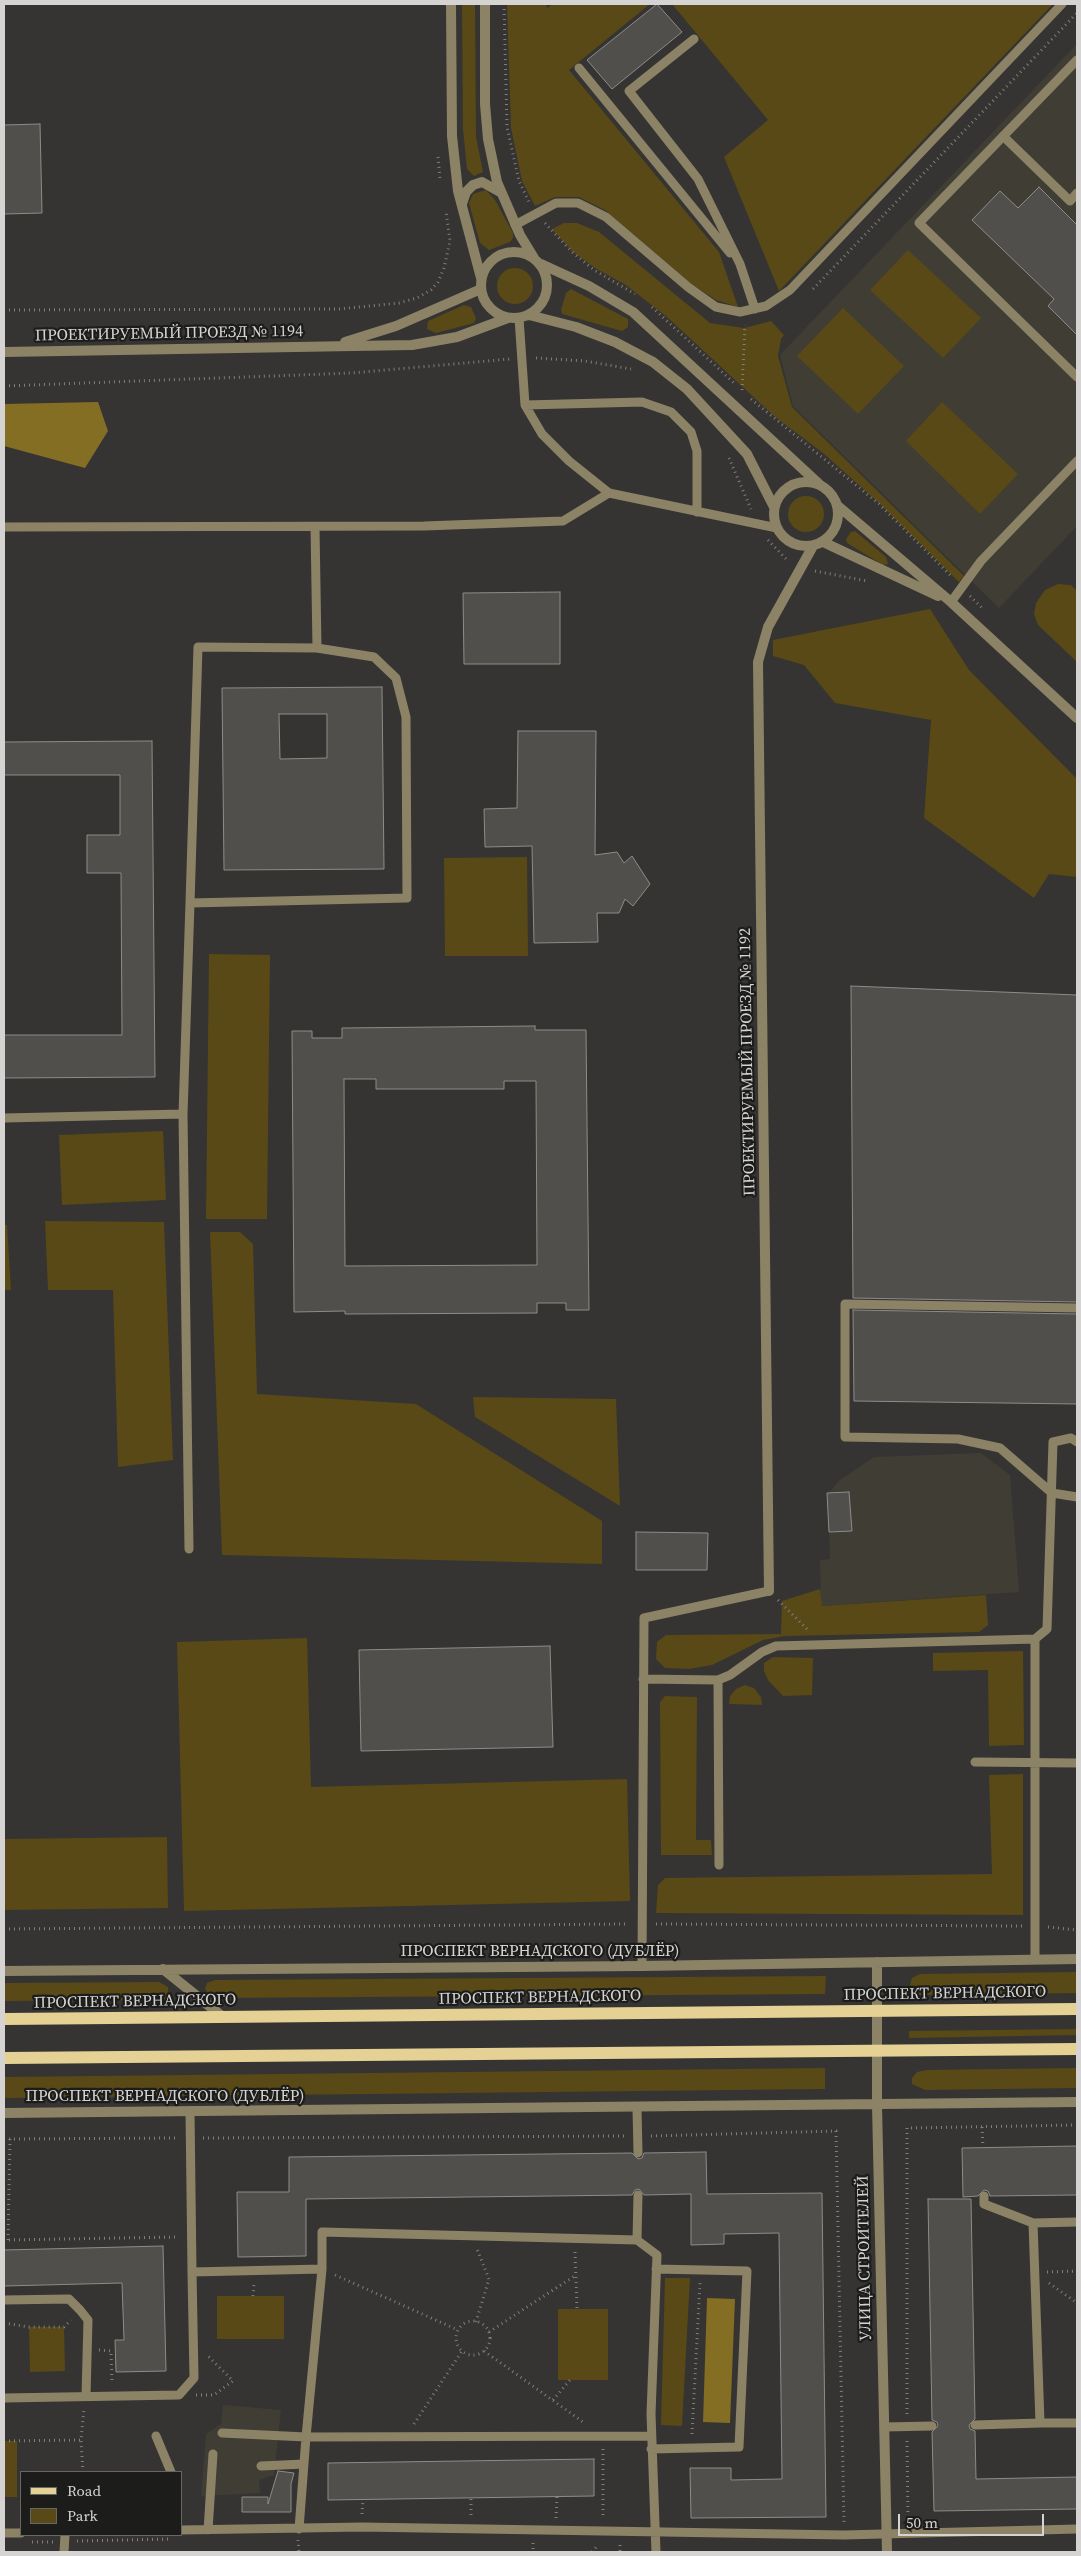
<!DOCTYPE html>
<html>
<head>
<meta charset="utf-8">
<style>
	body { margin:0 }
	#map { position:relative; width:1081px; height:2556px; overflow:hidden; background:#353432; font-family:"Source Serif 4",serif }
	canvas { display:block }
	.frame { position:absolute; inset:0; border:5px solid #d5d4d3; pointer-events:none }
	.legend { position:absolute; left:20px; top:2471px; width:162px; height:65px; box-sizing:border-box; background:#1c1c1b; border:1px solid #666665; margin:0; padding:6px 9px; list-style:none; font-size:15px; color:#d5d4d3 }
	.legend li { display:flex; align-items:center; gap:10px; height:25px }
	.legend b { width:25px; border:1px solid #666665 }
	.scale { position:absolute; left:898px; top:2514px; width:146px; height:22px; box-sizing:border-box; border:2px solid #d5d4d3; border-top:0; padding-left:6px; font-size:15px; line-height:18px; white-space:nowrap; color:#d5d4d3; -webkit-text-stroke:4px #1c1c1b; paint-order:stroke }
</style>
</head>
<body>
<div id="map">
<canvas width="1081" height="2556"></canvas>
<div class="frame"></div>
<ul class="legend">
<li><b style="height:6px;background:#e5d194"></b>Road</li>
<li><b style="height:14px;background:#584916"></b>Park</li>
</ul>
<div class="scale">50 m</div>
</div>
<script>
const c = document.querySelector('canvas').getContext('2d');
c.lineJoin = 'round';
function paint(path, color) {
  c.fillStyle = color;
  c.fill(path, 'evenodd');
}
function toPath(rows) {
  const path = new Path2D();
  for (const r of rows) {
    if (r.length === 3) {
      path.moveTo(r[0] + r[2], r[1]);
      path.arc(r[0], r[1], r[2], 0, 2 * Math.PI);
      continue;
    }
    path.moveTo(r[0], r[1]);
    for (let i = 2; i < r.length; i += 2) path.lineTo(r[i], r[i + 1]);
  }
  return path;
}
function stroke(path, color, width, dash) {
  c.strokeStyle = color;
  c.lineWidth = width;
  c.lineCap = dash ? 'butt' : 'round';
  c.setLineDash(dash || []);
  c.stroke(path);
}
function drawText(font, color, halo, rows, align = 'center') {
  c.font = font + ' "Source Serif 4",serif';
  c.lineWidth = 4.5;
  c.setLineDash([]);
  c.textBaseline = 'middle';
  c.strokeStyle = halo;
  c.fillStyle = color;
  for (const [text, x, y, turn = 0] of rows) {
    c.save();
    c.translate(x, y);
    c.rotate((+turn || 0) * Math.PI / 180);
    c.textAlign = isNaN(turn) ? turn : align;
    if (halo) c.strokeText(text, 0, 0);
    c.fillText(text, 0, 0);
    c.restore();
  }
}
const built = toPath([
	[1077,44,1077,526,999,608,793,406,780,355],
	[981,1453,1010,1475,1019,1592,821,1606,820,1560,830,1559,828,1494,840,1480,874,1457],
	[223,2405,281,2410,274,2475,259,2480,260,2493,201,2496,206,2434,221,2424]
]);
const green = toPath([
	[462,4,475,4,476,137,483,172,474,176,467,169,463,129],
	[507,4,546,4,547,8,553,4,650,4,569,70,719,252,738,307,716,300,689,282,605,210,579,197,555,197,535,206,522,181,511,128],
	[672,4,1053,4,779,291,724,157,768,120],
	[486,190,495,200,513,233,513,238,510,242,489,250,480,243,469,203,473,194],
	[564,223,577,223,599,232,710,323,744,328,771,321,784,335,781,339,778,356,792,407,964,576,959,582,879,503,823,453,774,416,667,317,626,285,595,268,572,251,552,229],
	[908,250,981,318,943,358,870,290],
	[515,286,18],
	[571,289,628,319,628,327,622,331,562,314,561,310,566,293],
	[464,305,471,307,476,318,474,323,436,333,427,329,428,321],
	[843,308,904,366,858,414,797,356],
	[942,402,1018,474,980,514,906,441],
	[806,514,18],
	[855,531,886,557,888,564,883,565,847,543,846,539,851,532],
	[1058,584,1071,585,1077,591,1077,662,1038,625,1034,614,1036,603,1045,590],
	[930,609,969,670,1077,779,1077,877,1049,874,1034,898,924,818,931,720,835,703,804,665,773,656,773,640],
	[527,857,528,956,445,956,444,858],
	[209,954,270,955,267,1219,206,1219],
	[163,1131,166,1200,62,1205,59,1135],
	[45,1221,164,1222,173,1460,118,1467,113,1290,48,1290],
	[4,1225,7,1225,11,1290,4,1290],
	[210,1232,240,1232,253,1244,257,1394,416,1404,602,1521,602,1564,222,1555],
	[473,1397,616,1399,620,1506,475,1417],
	[820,1589,822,1606,986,1595,988,1625,979,1632,785,1636,763,1640,712,1665,689,1669,665,1668,656,1659,657,1642,666,1635,781,1634,782,1601],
	[307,1638,311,1787,627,1779,630,1901,184,1911,177,1642],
	[1023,1651,1024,1745,989,1746,988,1670,933,1671,933,1653],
	[773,1657,813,1658,812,1695,783,1696,768,1680,764,1671,764,1663],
	[745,1685,754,1688,761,1697,762,1705,729,1704,730,1696,736,1689],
	[665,1696,697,1697,696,1840,711,1840,712,1855,661,1855,660,1702],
	[1023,1774,1023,1915,656,1913,658,1885,665,1878,992,1874,989,1775],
	[167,1837,168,1908,4,1910,4,1839],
	[1077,1972,1077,1993,920,1995,912,1993,909,1988,912,1978,920,1974],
	[826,1976,825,1994,216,1998,209,1995,205,1989,207,1983,215,1980],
	[159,1982,168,1987,168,1996,164,2000,4,2001,4,1983],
	[1077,2029,1077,2035,909,2038,909,2031],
	[825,2068,825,2089,4,2098,4,2077],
	[1077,2068,1077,2088,925,2090,912,2084,912,2078,917,2072,927,2070],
	[665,2278,690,2278,682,2426,661,2425],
	[217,2296,284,2296,284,2339,217,2339],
	[558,2309,608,2309,608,2380,558,2380],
	[29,2327,64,2327,65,2371,30,2372],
	[4,2441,17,2441,17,2497,4,2497]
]);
const forest = toPath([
	[98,402,108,431,85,468,4,446,4,404],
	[707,2298,735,2299,730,2423,703,2422]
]);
const building = toPath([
	[657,4,682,32,612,89,587,60,657,4],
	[40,124,42,213,4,214,4,125,40,124],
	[1039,187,1077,225,1077,335,1048,306,1054,299,972,220,1000,191,1018,208,1039,187],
	[560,592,560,664,464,664,463,593,560,592],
	[382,687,384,869,224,870,222,688,382,687],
	[279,714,327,714,327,758,280,759,279,714],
	[518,731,596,731,595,855,617,852,624,863,632,856,650,884,633,906,625,899,619,913,597,913,598,942,534,943,532,846,485,847,484,809,517,808,518,731],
	[152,741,155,1077,4,1078,4,1035,122,1035,121,873,87,873,87,835,120,835,120,775,4,775,4,742,152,741],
	[851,986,1077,995,1077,1302,853,1298,851,986],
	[535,1026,535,1030,586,1030,589,1310,566,1310,566,1303,537,1303,537,1313,345,1314,345,1311,294,1312,292,1031,312,1031,312,1038,342,1038,342,1028,535,1026],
	[344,1079,376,1079,376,1089,504,1089,504,1081,536,1081,537,1265,345,1266,344,1079],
	[853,1310,1077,1314,1077,1404,854,1401,853,1310],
	[849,1492,852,1531,829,1532,827,1493,849,1492],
	[636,1532,708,1533,707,1570,636,1570,636,1532],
	[550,1646,553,1747,361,1751,359,1650,550,1646],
	[1077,2146,1077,2195,990,2196,988,2191,984,2190,978,2196,963,2197,962,2148,1077,2146],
	[706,2152,707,2194,822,2193,826,2517,691,2518,690,2468,731,2468,731,2480,782,2479,779,2233,724,2234,724,2244,691,2245,691,2194,644,2195,639,2189,635,2190,632,2195,306,2199,306,2256,238,2257,237,2192,289,2192,289,2157,632,2153,638,2159,642,2158,644,2153,706,2152],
	[928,2199,971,2199,975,2419,969,2425,970,2429,975,2431,976,2479,1077,2477,1077,2509,934,2511,932,2432,938,2426,937,2422,932,2420,928,2199],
	[163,2246,166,2371,116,2372,115,2340,124,2340,122,2283,4,2286,4,2250,163,2246],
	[594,2459,594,2496,328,2500,328,2463,594,2459],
	[278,2471,294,2473,291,2484,291,2512,242,2512,242,2497,268,2497,268,2504,278,2471]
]);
const path = toPath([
	[504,4,507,127,519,181,529,202],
	[438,157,440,178],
	[545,223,572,252,594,270,635,294],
	[813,289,1077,13],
	[652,307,734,383],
	[4,310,340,309,399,303,417,298,431,290,438,282,444,268,450,241,446,211],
	[536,358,585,361,631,369],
	[4,386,352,373,510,359],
	[742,390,745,325],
	[751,399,879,504,952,577],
	[729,458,751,509],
	[768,540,788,561],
	[815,571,867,581],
	[970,596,983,609],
	[778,1600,809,1631],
	[656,1924,1022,1926],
	[1048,1927,1077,1930],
	[4,1929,629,1924],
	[982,2127,983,2148],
	[651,2136,836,2131,844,2522],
	[203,2138,624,2136],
	[4,2139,177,2138],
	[4,2240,178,2237],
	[8,2240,10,2139],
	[575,2252,577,2309],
	[1047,2272,1077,2271],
	[335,2275,458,2330],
	[1049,2283,1077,2303],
	[253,2296,254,2284],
	[473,2338,17],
	[476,2322,489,2279,477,2249],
	[4,2323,29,2327,64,2327,71,2320],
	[489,2332,576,2275],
	[99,2350,111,2351,112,2382],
	[484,2351,583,2422],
	[196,2395,214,2395,233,2381,208,2356],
	[553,2400,570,2380],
	[907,2414,907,2128,1077,2125],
	[414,2424,462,2351],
	[692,2434,700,2283],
	[4,2441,81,2440],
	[907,2441,908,2519],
	[603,2449,603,2517],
	[83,2472,81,2440,84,2409],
	[362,2514,363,2500],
	[471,2515,471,2498],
	[556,2518,557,2497],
	[298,2540,299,2552],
	[77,2541,170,2539],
	[32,2542,53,2542],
	[533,2543,533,2552],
	[620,2545,620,2552],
	[592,2552,598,2545]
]);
const service = toPath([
	[694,39,629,91,698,179,740,264,755,309],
	[1077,60,919,223,1077,377],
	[579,68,730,253],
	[1003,136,1070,201,1077,193],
	[515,225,556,203,578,203,606,217,688,287,716,307,740,312,766,306,790,290,1062,4],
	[519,318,525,405,542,434,569,461,609,493,777,528],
	[525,405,642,402,671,412,691,432,697,451,697,512],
	[4,527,424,526,563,521,609,493],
	[315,527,317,648,198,647,190,903,407,898,406,717,396,678,374,657,317,648],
	[951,602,981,561,1077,461],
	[183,1114,190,903],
	[4,1118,183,1114,189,1549],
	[1077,1308,845,1304,845,1437,958,1439,1000,1448,1052,1493,1077,1497],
	[1035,1639,1035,1959],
	[643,1679,718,1680,730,1675,762,1652,776,1646,1035,1639,1047,1629,1053,1442,1071,1438,1077,1442],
	[718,1680,719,1865],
	[975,1762,1077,1763],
	[642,1966,644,1618,769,1591],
	[637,2108,638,2153],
	[190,2111,192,2272,322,2269,322,2232,637,2240],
	[638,2195,637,2240,657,2255,651,2414,656,2552],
	[984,2196,984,2204,1033,2223],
	[1077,2222,1033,2223,1040,2423,1077,2423],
	[4,2300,69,2299,80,2310,88,2320,86,2396],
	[4,2398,179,2395,194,2378,192,2272],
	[975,2425,1040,2423],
	[884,2427,932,2426],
	[222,2433,306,2437,322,2269],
	[156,2436,171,2472],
	[651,2449,739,2447,747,2271,656,2269],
	[261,2466,304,2464],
	[299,2529,306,2437,651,2436],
	[181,2530,362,2527,844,2535,1077,2529],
	[208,2530,213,2454],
	[4,2533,21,2533],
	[64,2552,65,2535]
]);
const minor = toPath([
	[451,4,452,136,458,191,481,278],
	[485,4,485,104,488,139,497,182,520,235,534,258],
	[462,204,466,192,473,185,482,182,500,192],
	[514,285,33],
	[541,264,589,286,633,312,819,484],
	[529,315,576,327,615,342,653,362,687,389,747,454,774,507],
	[345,342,396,326,481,289],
	[4,352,412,345,457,337,508,318],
	[806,514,32],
	[838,506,951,602,1077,718],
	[823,542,938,596],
	[769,1591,758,662,768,627,813,546]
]);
const tertiary = toPath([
	[877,1962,877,2105,887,2552],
	[163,1969,223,2017],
	[4,1971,642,1966,1077,1959],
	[4,2113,1077,2102]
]);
const primary = toPath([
	[4,2019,1077,2009],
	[4,2058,1077,2049]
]);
const streetNames = [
	["ПРОЕКТИРУЕМЫЙ ПРОЕЗД № 1194",169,334,-1],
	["ПРОЕКТИРУЕМЫЙ ПРОЕЗД № 1192",748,1062,-91],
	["ПРОСПЕКТ ВЕРНАДСКОГО (ДУБЛЁР)",540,1952],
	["ПРОСПЕКТ ВЕРНАДСКОГО",945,1994,-1],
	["ПРОСПЕКТ ВЕРНАДСКОГО",540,1998,-1],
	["ПРОСПЕКТ ВЕРНАДСКОГО",135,2002,-1],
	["ПРОСПЕКТ ВЕРНАДСКОГО (ДУБЛЁР)",165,2097],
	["УЛИЦА СТРОИТЕЛЕЙ",865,2258,-91]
];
paint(built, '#403d35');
paint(green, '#584916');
paint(forest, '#846e24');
paint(building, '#504f4c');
stroke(building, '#8d8c8a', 1);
stroke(path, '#807f7d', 3, [1, 4]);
stroke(service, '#8c8366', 9);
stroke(minor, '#8c8366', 10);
stroke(tertiary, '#8c8366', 10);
stroke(primary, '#e5d194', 12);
drawText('16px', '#d5d4d3', '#1c1c1b', streetNames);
</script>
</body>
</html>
